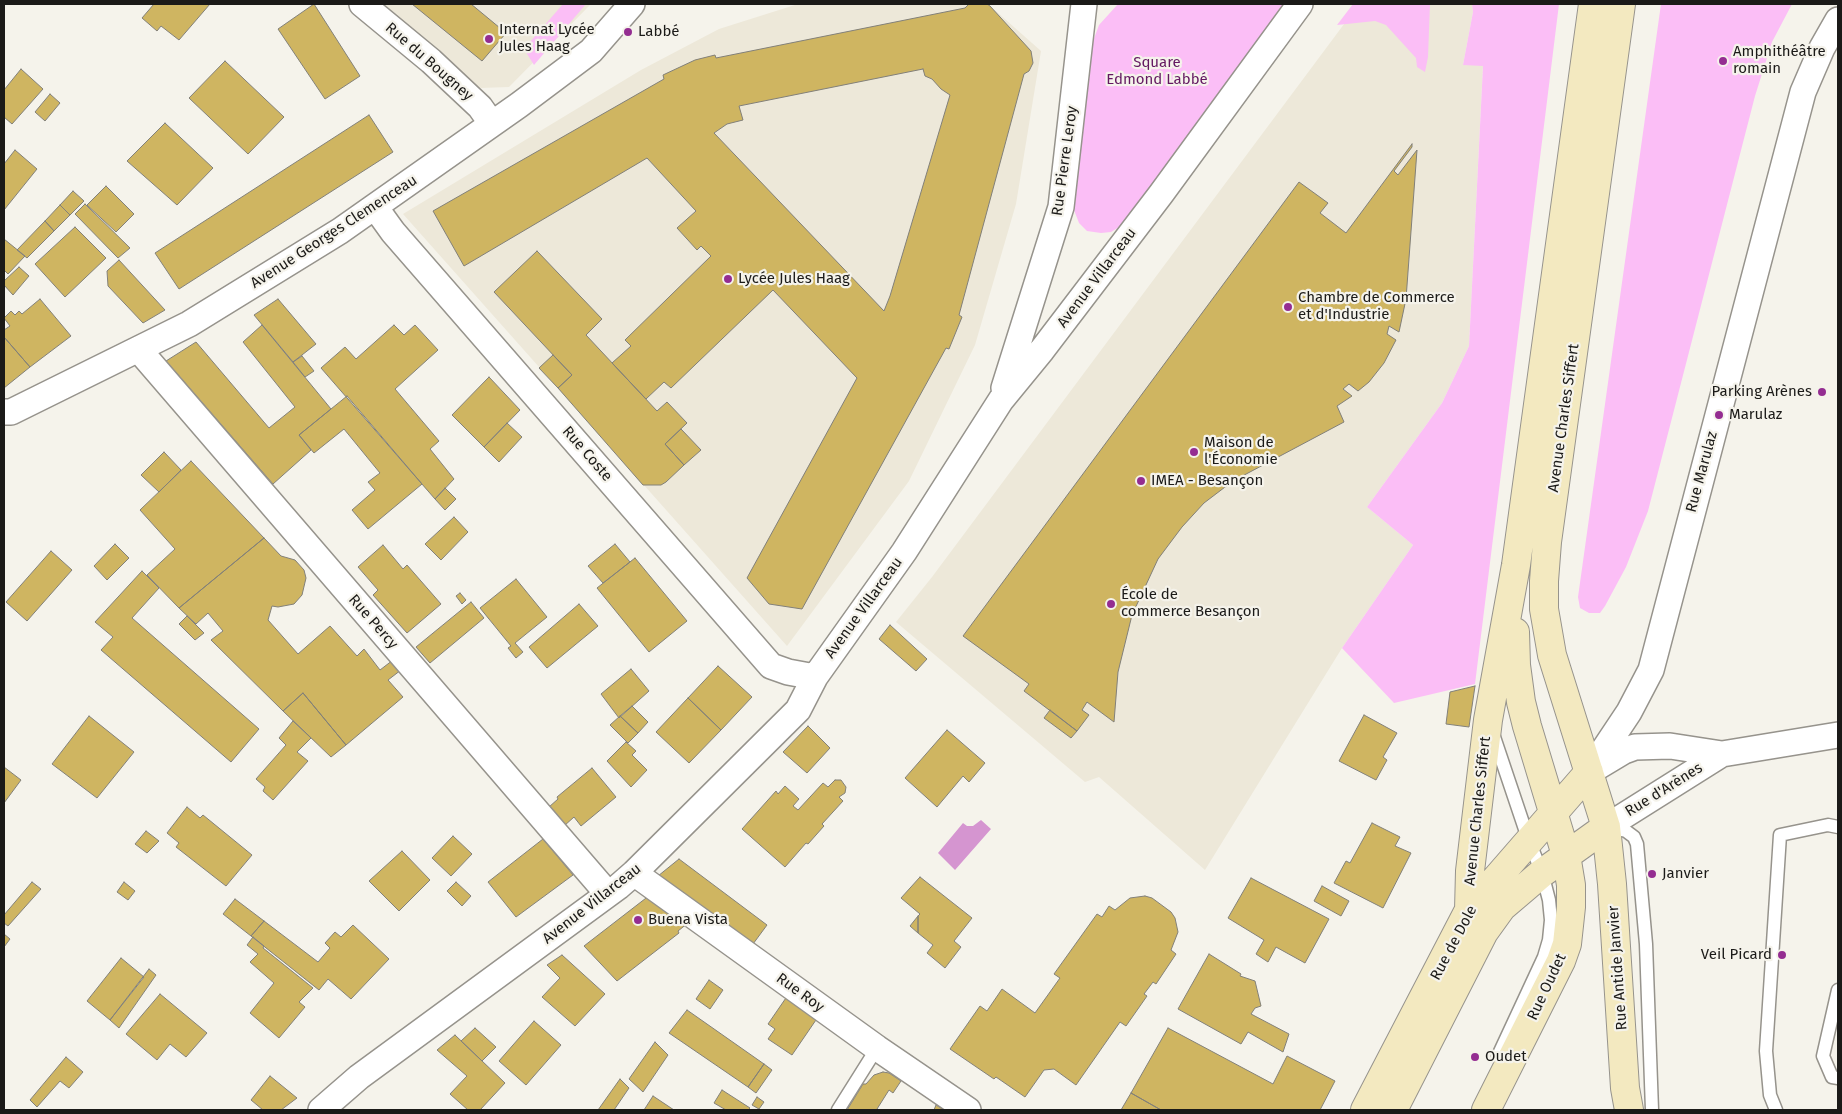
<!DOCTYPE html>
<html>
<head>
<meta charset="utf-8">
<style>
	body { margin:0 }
	#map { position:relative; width:1842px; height:1114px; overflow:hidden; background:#f5f3eb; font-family:"Fira Sans",sans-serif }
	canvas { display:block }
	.frame { position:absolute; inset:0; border:5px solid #1b1a18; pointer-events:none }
</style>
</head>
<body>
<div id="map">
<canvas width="1842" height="1114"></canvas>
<div class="frame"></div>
</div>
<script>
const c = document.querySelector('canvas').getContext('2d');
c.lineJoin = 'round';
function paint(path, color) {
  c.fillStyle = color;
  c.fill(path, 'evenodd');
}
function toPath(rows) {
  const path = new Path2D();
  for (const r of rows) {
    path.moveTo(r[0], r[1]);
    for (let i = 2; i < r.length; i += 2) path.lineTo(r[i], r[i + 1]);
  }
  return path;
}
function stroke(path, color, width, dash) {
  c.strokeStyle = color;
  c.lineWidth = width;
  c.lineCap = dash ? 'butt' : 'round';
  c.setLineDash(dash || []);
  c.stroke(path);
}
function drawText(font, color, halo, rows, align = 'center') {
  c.font = font + ' "Fira Sans",sans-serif';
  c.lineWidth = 4.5;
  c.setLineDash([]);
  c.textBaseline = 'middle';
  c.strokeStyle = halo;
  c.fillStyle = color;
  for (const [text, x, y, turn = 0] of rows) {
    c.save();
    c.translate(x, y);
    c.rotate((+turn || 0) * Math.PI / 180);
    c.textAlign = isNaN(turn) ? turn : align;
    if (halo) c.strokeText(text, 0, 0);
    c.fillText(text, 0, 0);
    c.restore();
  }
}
const built = toPath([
	[380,4,591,4,509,87,480,88],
	[798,4,988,4,1041,51,1016,204,975,345,909,481,787,646,403,214,641,70,719,29],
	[1359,4,1472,4,1473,12,1463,65,1483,65,1469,346,1442,403,1367,507,1413,545,1342,648,1205,870,1099,777,1085,782,896,622,932,577]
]);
const green = toPath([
	[563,4,586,4,534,65,524,49],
	[1118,4,1295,4,1124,224,1111,232,1101,233,1087,231,1079,223,1074,210,1092,44,1099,25],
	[1353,4,1430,4,1428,57,1425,72,1417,67,1416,58,1386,25,1375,21,1337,25],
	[1472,4,1559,4,1475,684,1394,703,1342,648,1413,545,1367,507,1442,403,1469,346,1483,66,1463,65,1473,12],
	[1661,4,1792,4,1772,42,1755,96,1648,511,1626,567,1605,606,1600,613,1589,613,1580,608,1578,597]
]);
const water = toPath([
	[981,820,991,829,955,870,938,853,963,823,967,826,973,826]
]);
const building = toPath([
	[154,4,210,4,179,40,161,26,157,31,142,18,154,4],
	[314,4,360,76,325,99,278,29,314,4],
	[412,4,471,4,506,33,482,61,412,4],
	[969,4,987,4,990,6,1031,51,1033,63,1029,71,1024,74,959,315,962,317,949,349,946,348,802,609,769,604,747,578,857,378,773,290,671,388,664,382,646,399,612,363,631,346,625,340,711,256,701,246,697,250,677,228,696,211,647,158,464,266,433,211,664,79,663,75,695,60,715,55,716,58,965,8,969,4],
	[923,69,925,76,932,79,941,89,950,95,890,296,884,311,714,133,727,124,743,120,739,106,923,69],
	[225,61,284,117,248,154,189,98,225,61],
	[21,69,43,89,12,124,4,117,4,90,21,69],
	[50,94,60,103,45,121,35,112,50,94],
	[369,115,393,152,179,289,155,253,369,115],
	[165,123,213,168,177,205,127,161,165,123],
	[1412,144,1412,147,1394,171,1398,175,1417,150,1406,299,1399,332,1389,326,1387,334,1396,340,1384,363,1369,382,1358,391,1349,384,1343,389,1352,396,1337,406,1344,422,1233,481,1204,503,1182,527,1158,559,1132,615,1118,672,1114,722,1087,702,1082,710,1089,715,1077,731,1024,691,1029,684,963,636,1299,182,1328,203,1320,213,1346,233,1412,144],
	[15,150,37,169,4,210,4,164,15,150],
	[106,186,134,214,116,232,87,205,106,186],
	[73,191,84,201,70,215,60,205,73,191],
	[85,204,130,248,118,258,75,214,85,204],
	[60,205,70,215,54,231,45,221,60,205],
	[45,221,54,231,27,258,17,250,45,221],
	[75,227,106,258,65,297,35,264,75,227],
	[4,239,25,256,8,274,4,270,4,239],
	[537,251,602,319,586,335,657,411,667,402,687,423,665,444,684,465,666,482,661,485,643,485,558,388,572,375,494,292,537,251],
	[119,260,165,310,143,323,108,286,107,271,119,260],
	[19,267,29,276,13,295,4,285,4,281,19,267],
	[40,299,71,336,30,367,4,337,4,330,10,326,4,318,11,311,15,315,19,311,22,314,40,299],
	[278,299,316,344,293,362,254,315,278,299],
	[262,325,331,409,299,435,311,450,273,484,166,361,196,342,269,428,295,407,243,342,262,325],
	[394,325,404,335,415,325,438,350,395,389,439,441,430,449,454,479,435,499,321,368,345,347,356,359,394,325],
	[4,337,30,367,4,388,4,337],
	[553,355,572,375,558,388,539,368,553,355],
	[302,356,314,371,305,377,293,362,302,356],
	[489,377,520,410,484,447,452,415,489,377],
	[347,396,422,484,368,529,352,510,375,490,368,482,380,473,344,429,314,453,299,435,347,396],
	[507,423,522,437,499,462,484,447,507,423],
	[681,429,701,450,684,465,665,444,681,429],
	[164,452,181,470,159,492,141,475,164,452],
	[191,461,264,538,179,608,147,575,175,549,140,510,191,461],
	[445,488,456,499,445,510,435,499,445,488],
	[454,517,468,532,441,560,425,544,454,517],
	[264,538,281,556,295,560,304,570,306,578,302,595,294,604,278,607,272,606,268,620,298,654,330,626,357,656,364,649,380,670,393,660,401,670,388,680,403,697,346,745,303,693,283,711,211,640,223,631,208,613,196,624,179,608,264,538],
	[115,544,129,558,107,580,94,566,115,544],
	[615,544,630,562,603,583,588,566,615,544],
	[383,545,403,569,407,565,441,604,407,633,373,595,378,590,358,567,383,545],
	[51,551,72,570,27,621,6,602,51,551],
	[635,558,687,621,649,652,597,588,635,558],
	[142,571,159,588,132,618,259,729,231,762,101,650,113,637,95,622,142,571],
	[516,579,547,617,515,643,523,652,516,658,508,648,511,646,480,608,516,579],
	[460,593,466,600,462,604,456,596,460,593],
	[471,602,484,618,430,663,416,647,471,602],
	[579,604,598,626,547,668,529,647,579,604],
	[187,616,204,633,195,640,179,624,187,616],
	[890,625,927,659,916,671,879,639,890,625],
	[718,666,752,697,721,730,688,698,718,666],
	[631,669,649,691,619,718,601,694,631,669],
	[1475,686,1469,727,1446,724,1450,692,1475,686],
	[303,693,346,745,331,757,283,711,303,693],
	[688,698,721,730,689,763,656,732,688,698],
	[632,706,648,722,638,733,620,716,632,706],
	[1050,710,1077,731,1071,738,1044,718,1050,710],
	[1364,715,1397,733,1383,757,1387,760,1376,780,1339,761,1364,715],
	[89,716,134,752,97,798,52,764,89,716],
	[620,716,638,733,628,743,610,725,620,716],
	[293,721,311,738,297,752,308,761,273,800,263,791,265,787,256,779,286,745,279,738,293,721],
	[808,726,830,748,807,773,783,752,808,726],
	[947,730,985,763,969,782,963,776,937,807,905,778,947,730],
	[626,742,636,751,632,755,647,770,631,787,607,761,626,742],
	[4,767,21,780,4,803,4,767],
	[592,768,616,797,581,826,574,817,564,826,549,807,558,799,557,797,592,768],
	[835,780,841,780,846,787,845,793,839,797,843,801,822,824,824,826,808,844,806,843,785,867,742,829,776,791,778,794,785,786,799,799,793,806,798,810,823,783,828,787,835,780],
	[187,807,200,818,203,815,252,855,226,886,176,847,179,843,167,833,187,807],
	[1372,823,1400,837,1395,846,1411,853,1383,908,1334,883,1346,861,1350,863,1372,823],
	[146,831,159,841,147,853,135,844,146,831],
	[453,836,472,854,451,876,432,858,453,836],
	[543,839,573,875,516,917,488,882,543,839],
	[402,851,430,880,399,911,369,881,402,851],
	[679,859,767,925,753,944,658,876,679,859],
	[920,877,972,918,954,941,961,947,945,968,927,953,933,945,918,933,918,916,920,914,901,898,920,877],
	[1251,878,1329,919,1305,963,1276,947,1268,962,1256,954,1264,940,1228,918,1251,878],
	[32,882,41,889,8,926,4,923,4,915,32,882],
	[124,882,135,891,128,900,117,892,124,882],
	[456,882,471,896,462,906,447,891,456,882],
	[1322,886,1349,901,1341,916,1314,901,1322,886],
	[650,895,688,923,678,931,679,933,617,981,584,946,650,895],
	[1145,896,1152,898,1171,912,1175,918,1178,932,1171,950,1176,954,1156,984,1153,982,1144,994,1147,996,1126,1026,1120,1022,1076,1085,1054,1069,1044,1070,1025,1097,996,1077,994,1079,950,1049,980,1006,987,1011,1002,989,1035,1013,1060,978,1054,974,1097,914,1102,917,1109,906,1115,910,1130,898,1145,896],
	[235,899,264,921,251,936,223,914,235,899],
	[918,916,918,933,910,926,918,916],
	[264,921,318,962,330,948,325,943,335,932,341,937,353,925,389,959,351,999,328,979,319,990,251,936,264,921],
	[4,934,10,939,4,947,4,934],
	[253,937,264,946,263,948,313,988,299,1002,305,1007,279,1038,250,1013,274,983,250,962,258,954,247,945,253,937],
	[1209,954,1241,974,1240,976,1255,981,1261,1006,1255,1008,1251,1014,1289,1034,1283,1052,1248,1032,1241,1044,1178,1009,1209,954],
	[562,955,605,994,575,1026,542,997,560,978,547,965,562,955],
	[121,958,144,977,110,1020,87,1001,121,958],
	[149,969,156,975,119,1028,110,1020,149,969],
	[709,980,723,990,710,1009,696,999,709,980],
	[160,994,207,1033,186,1057,170,1044,157,1060,126,1034,160,994],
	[788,995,818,1017,792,1055,768,1039,775,1029,768,1024,788,995],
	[687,1010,764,1064,748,1087,669,1033,687,1010],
	[534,1021,561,1045,526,1085,499,1061,534,1021],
	[475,1028,496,1047,482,1061,461,1041,475,1028],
	[1168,1028,1273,1084,1287,1056,1335,1081,1320,1110,1161,1110,1131,1093,1168,1028],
	[455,1035,505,1083,480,1110,468,1110,450,1094,467,1076,437,1050,455,1035],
	[655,1042,668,1055,643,1092,629,1079,655,1042],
	[66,1057,83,1072,69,1088,60,1081,37,1107,30,1100,66,1057],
	[764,1064,772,1070,756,1093,748,1087,764,1064],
	[883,1072,889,1073,901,1081,893,1093,889,1090,877,1109,879,1110,847,1110,863,1084,866,1084,874,1075,883,1072],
	[270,1076,297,1098,281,1110,263,1110,251,1100,270,1076],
	[620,1079,629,1088,614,1110,598,1110,620,1079],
	[722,1090,750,1108,748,1110,726,1110,714,1103,722,1090],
	[1131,1093,1161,1110,1121,1110,1131,1093],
	[653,1096,674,1110,644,1110,653,1096],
	[757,1097,764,1102,759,1109,752,1105,757,1097],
	[936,1105,944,1110,934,1110,936,1105]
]);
const service = toPath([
	[1493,734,1529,841,1542,873,1549,900,1551,920,1549,940,1544,957,1498,1056],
	[1608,827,1626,831,1634,837,1637,844,1646,944,1652,1110],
	[1838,990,1823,1056,1832,1077,1838,1078],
	[838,1110,877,1048],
	[1776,1110,1770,1095,1766,1051,1780,835,1828,825,1838,827]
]);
const minor = toPath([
	[362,4,431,61,480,107,492,124],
	[375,207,393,232,771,666,788,672,815,677],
	[139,350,608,894],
	[1004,388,1061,207,1084,4],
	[4,412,11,412,189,324,340,231,519,105,591,51,632,4],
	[1594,769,1624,751,1635,747,1670,746,1722,754,1838,735],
	[1589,772,1629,712,1651,670,1803,92,1822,48,1838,20],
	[1606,827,1722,754],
	[634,873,877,1048,968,1110],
	[321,1110,359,1077,618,887,634,873,798,710,815,677,904,552,1001,400,1042,350,1161,194,1300,4]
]);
const secondary = toPath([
	[1621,4,1547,542,1544,581,1544,609,1552,655,1606,827,1612,884,1625,1088,1629,1110],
	[1469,910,1470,871,1488,720,1516,565,1593,4],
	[1365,1110,1469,910,1589,772],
	[1393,1110,1484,932,1502,907,1542,873,1606,827],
	[1486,1110,1561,961,1567,944,1571,907,1571,885,1566,855,1527,726,1521,702,1516,665,1515,632]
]);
const markers = [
	[628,32,5,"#942d91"],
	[489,39,5,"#942d91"],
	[1723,61,5,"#942d91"],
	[728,279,5,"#942d91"],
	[1288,307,5,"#942d91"],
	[1822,392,5,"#942d91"],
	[1719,415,5,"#942d91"],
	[1194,452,5,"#942d91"],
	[1141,481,5,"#942d91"],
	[1111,604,5,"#942d91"],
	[1652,874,5,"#942d91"],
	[638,920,5,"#942d91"],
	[1782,955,5,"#942d91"],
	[1475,1057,5,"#942d91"]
];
const poiNames = [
	["Internat Lycée",499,30],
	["Jules Haag",499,47],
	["Labbé",638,32],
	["Amphithéâtre",1733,52],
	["romain",1733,69],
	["Lycée Jules Haag",738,279],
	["Chambre de Commerce",1298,298],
	["et d'Industrie",1298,315],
	["Parking Arènes",1812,392,"right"],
	["Marulaz",1729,415],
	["Maison de",1204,443],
	["l'Économie",1204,460],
	["IMEA - Besançon",1151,481],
	["École de",1121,595],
	["commerce Besançon",1121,612],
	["Janvier",1662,874],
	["Buena Vista",648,920],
	["Veil Picard",1772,955,"right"],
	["Oudet",1485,1057]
];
const streetNames = [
	["Rue du Bougney",429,62,41],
	["Rue Pierre Leroy",1065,161,-82],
	["Avenue Georges Clemenceau",334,232,-33],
	["Avenue Villarceau",1097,278,-53],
	["Avenue Charles Siffert",1564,418,-82],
	["Rue Coste",587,454,49],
	["Rue Marulaz",1702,472,-75],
	["Avenue Villarceau",864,608,-54],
	["Rue Percy",373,622,49],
	["Rue d'Arènes",1664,790,-32],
	["Avenue Charles Siffert",1478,811,-84],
	["Avenue Villarceau",592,904,-38],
	["Rue de Dole",1454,943,-62],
	["Rue Antide Janvier",1618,968,-94],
	["Rue Oudet",1547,987,-65],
	["Rue Roy",800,993,36]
];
const parkNames = [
	["Square",1157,63],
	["Edmond Labbé",1157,80]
];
paint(built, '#ede8d9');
paint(green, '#fbbef6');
paint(water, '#d595d0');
paint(building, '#cfb561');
stroke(building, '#828079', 1);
stroke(service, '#96938c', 15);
stroke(minor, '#96938c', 28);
stroke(secondary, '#96938c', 30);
stroke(service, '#fff', 12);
stroke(minor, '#fff', 25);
stroke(secondary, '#f3e9c0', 28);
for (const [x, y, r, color] of markers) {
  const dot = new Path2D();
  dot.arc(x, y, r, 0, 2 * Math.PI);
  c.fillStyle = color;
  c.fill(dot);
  stroke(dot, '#f5f3eb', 2);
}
drawText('15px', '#1b1a18', '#f5f3eb', poiNames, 'left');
drawText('15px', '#1b1a18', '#f5f3eb', streetNames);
drawText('15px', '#631861', '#f5f3eb', parkNames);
</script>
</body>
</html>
